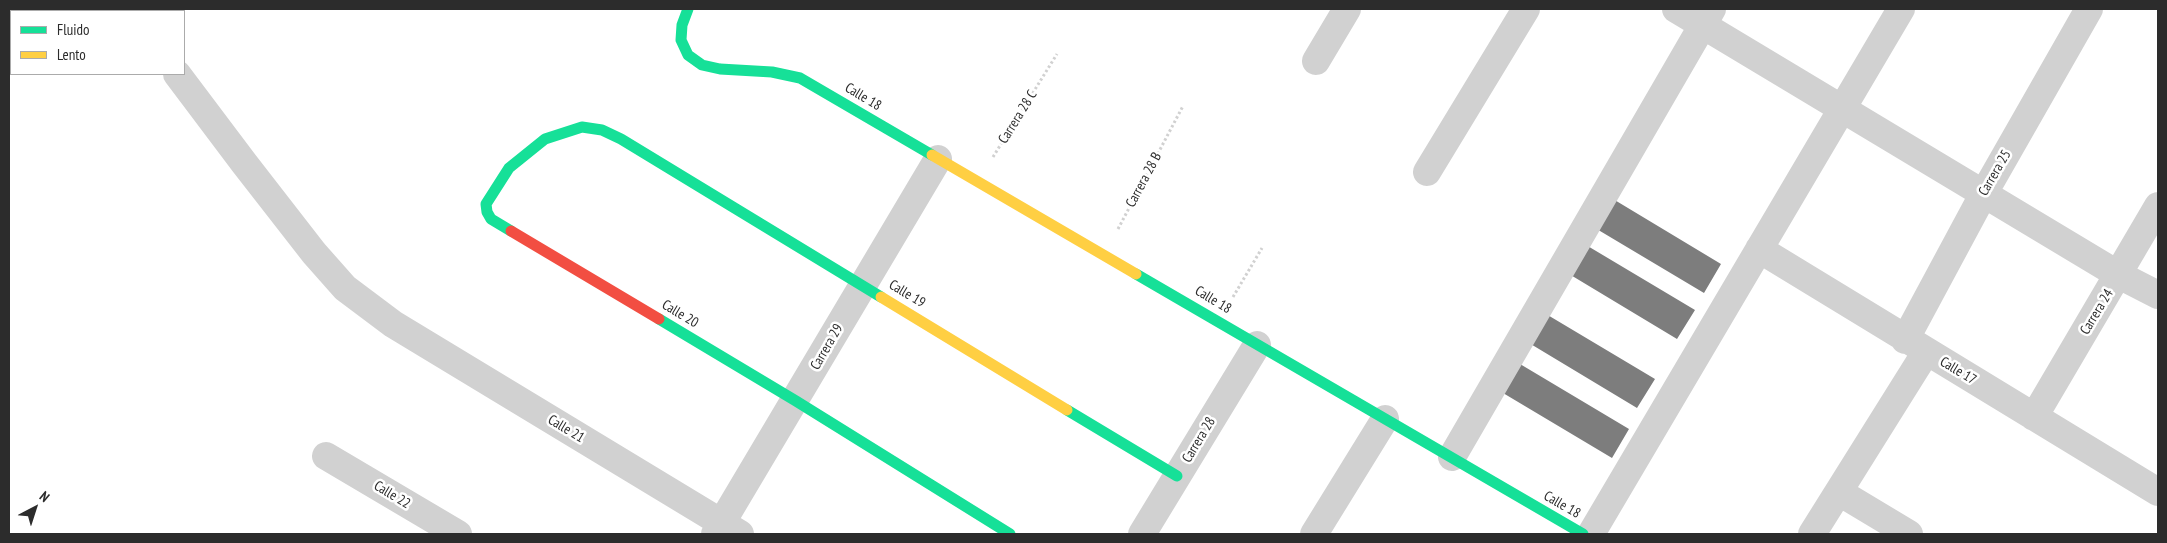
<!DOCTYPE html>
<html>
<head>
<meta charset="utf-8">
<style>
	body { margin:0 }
	#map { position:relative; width:2167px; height:543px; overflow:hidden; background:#fff; font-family:"PT Sans Narrow",sans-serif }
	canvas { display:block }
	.frame { position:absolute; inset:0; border:10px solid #2c2c2c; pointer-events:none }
	.legend { position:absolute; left:10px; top:10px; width:175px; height:65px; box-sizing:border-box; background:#fff; border:1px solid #ababab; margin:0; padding:6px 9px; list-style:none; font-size:15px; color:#2c2c2c }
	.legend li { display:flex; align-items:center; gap:10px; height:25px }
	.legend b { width:25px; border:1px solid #ababab }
	.north { position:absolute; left:10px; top:483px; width:50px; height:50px; -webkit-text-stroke:4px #fff; paint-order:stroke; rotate:40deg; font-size:14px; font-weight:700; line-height:20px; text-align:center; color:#2c2c2c }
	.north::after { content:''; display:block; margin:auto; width:18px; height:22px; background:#2c2c2c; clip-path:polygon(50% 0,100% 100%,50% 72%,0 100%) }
</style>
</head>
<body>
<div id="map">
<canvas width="2167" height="543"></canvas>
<div class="frame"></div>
<ul class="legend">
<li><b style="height:6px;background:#16e098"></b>Fluido</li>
<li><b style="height:6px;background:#ffcf43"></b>Lento</li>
</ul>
<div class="north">N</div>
</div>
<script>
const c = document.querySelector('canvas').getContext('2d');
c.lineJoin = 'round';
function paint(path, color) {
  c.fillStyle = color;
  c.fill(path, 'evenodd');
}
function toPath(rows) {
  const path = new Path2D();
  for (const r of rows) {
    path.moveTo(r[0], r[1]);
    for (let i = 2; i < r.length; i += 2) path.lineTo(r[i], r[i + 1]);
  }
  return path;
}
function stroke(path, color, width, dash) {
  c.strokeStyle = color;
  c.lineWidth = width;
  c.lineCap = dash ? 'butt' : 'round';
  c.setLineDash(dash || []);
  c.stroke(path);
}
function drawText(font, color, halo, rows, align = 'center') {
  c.font = font + ' "PT Sans Narrow",sans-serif';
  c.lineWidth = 5;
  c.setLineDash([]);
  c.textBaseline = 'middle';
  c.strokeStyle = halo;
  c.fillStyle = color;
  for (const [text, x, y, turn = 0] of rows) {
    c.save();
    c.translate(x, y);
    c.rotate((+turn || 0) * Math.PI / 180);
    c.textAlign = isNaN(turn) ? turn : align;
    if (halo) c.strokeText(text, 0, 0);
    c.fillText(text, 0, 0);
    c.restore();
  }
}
const building = toPath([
	[1613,199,1721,264,1704,293,1595,228],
	[1586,245,1695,310,1677,339,1569,274],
	[1546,314,1655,379,1637,408,1529,343],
	[1520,364,1629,429,1612,458,1503,393]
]);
const path = toPath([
	[993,157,1057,54],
	[1118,229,1183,106],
	[1233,297,1262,248]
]);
const street = toPath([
	[129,9,131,11],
	[1676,9,2119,275,2158,295],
	[1316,61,1347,9],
	[177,74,244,163,314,253,345,288,393,324,740,534],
	[1427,172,1526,9],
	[1759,249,2158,492],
	[1905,340,1984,193,2089,9],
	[2034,417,2158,206],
	[326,456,458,534],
	[1452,457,1712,9],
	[1839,492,1909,534],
	[715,534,938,159],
	[1142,534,1257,345],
	[1314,534,1385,419],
	[1591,534,1901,9],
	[1812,534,1926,352]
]);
const fast = toPath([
	[688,9,682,25,681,40,688,55,702,65,720,69,772,72,800,78,932,155],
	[511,231,491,219,487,212,486,204,509,168,545,139,582,127,602,130,621,139,881,297],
	[1136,274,1583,534],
	[659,319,796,401,1010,534],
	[1067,410,1177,476]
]);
const slow = toPath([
	[932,155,1136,274],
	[881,297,1067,410]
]);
const jam = toPath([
	[511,231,659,319]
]);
const streetNames = [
	["Calle 18",863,97,31],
	["Carrera 28 C",1018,117,-58],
	["Carrera 25",1995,173,-60],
	["Carrera 28 B",1144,180,-62],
	["Calle 19",907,294,31],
	["Calle 18",1213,300,31],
	["Carrera 24",2097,312,-59],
	["Calle 20",680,314,31],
	["Carrera 29",827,347,-60],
	["Calle 17",1958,371,31],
	["Calle 21",566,429,31],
	["Carrera 28",1199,440,-59],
	["Calle 22",392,495,31],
	["Calle 18",1562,505,30]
];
paint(building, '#7d7d7d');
stroke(path, '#d1d1d1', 3, [2.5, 2.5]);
stroke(street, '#d1d1d1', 28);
stroke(fast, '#16e098', 11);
stroke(slow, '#ffcf43', 11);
stroke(jam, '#f24e42', 11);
drawText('14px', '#2c2c2c', '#fff', streetNames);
</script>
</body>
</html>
